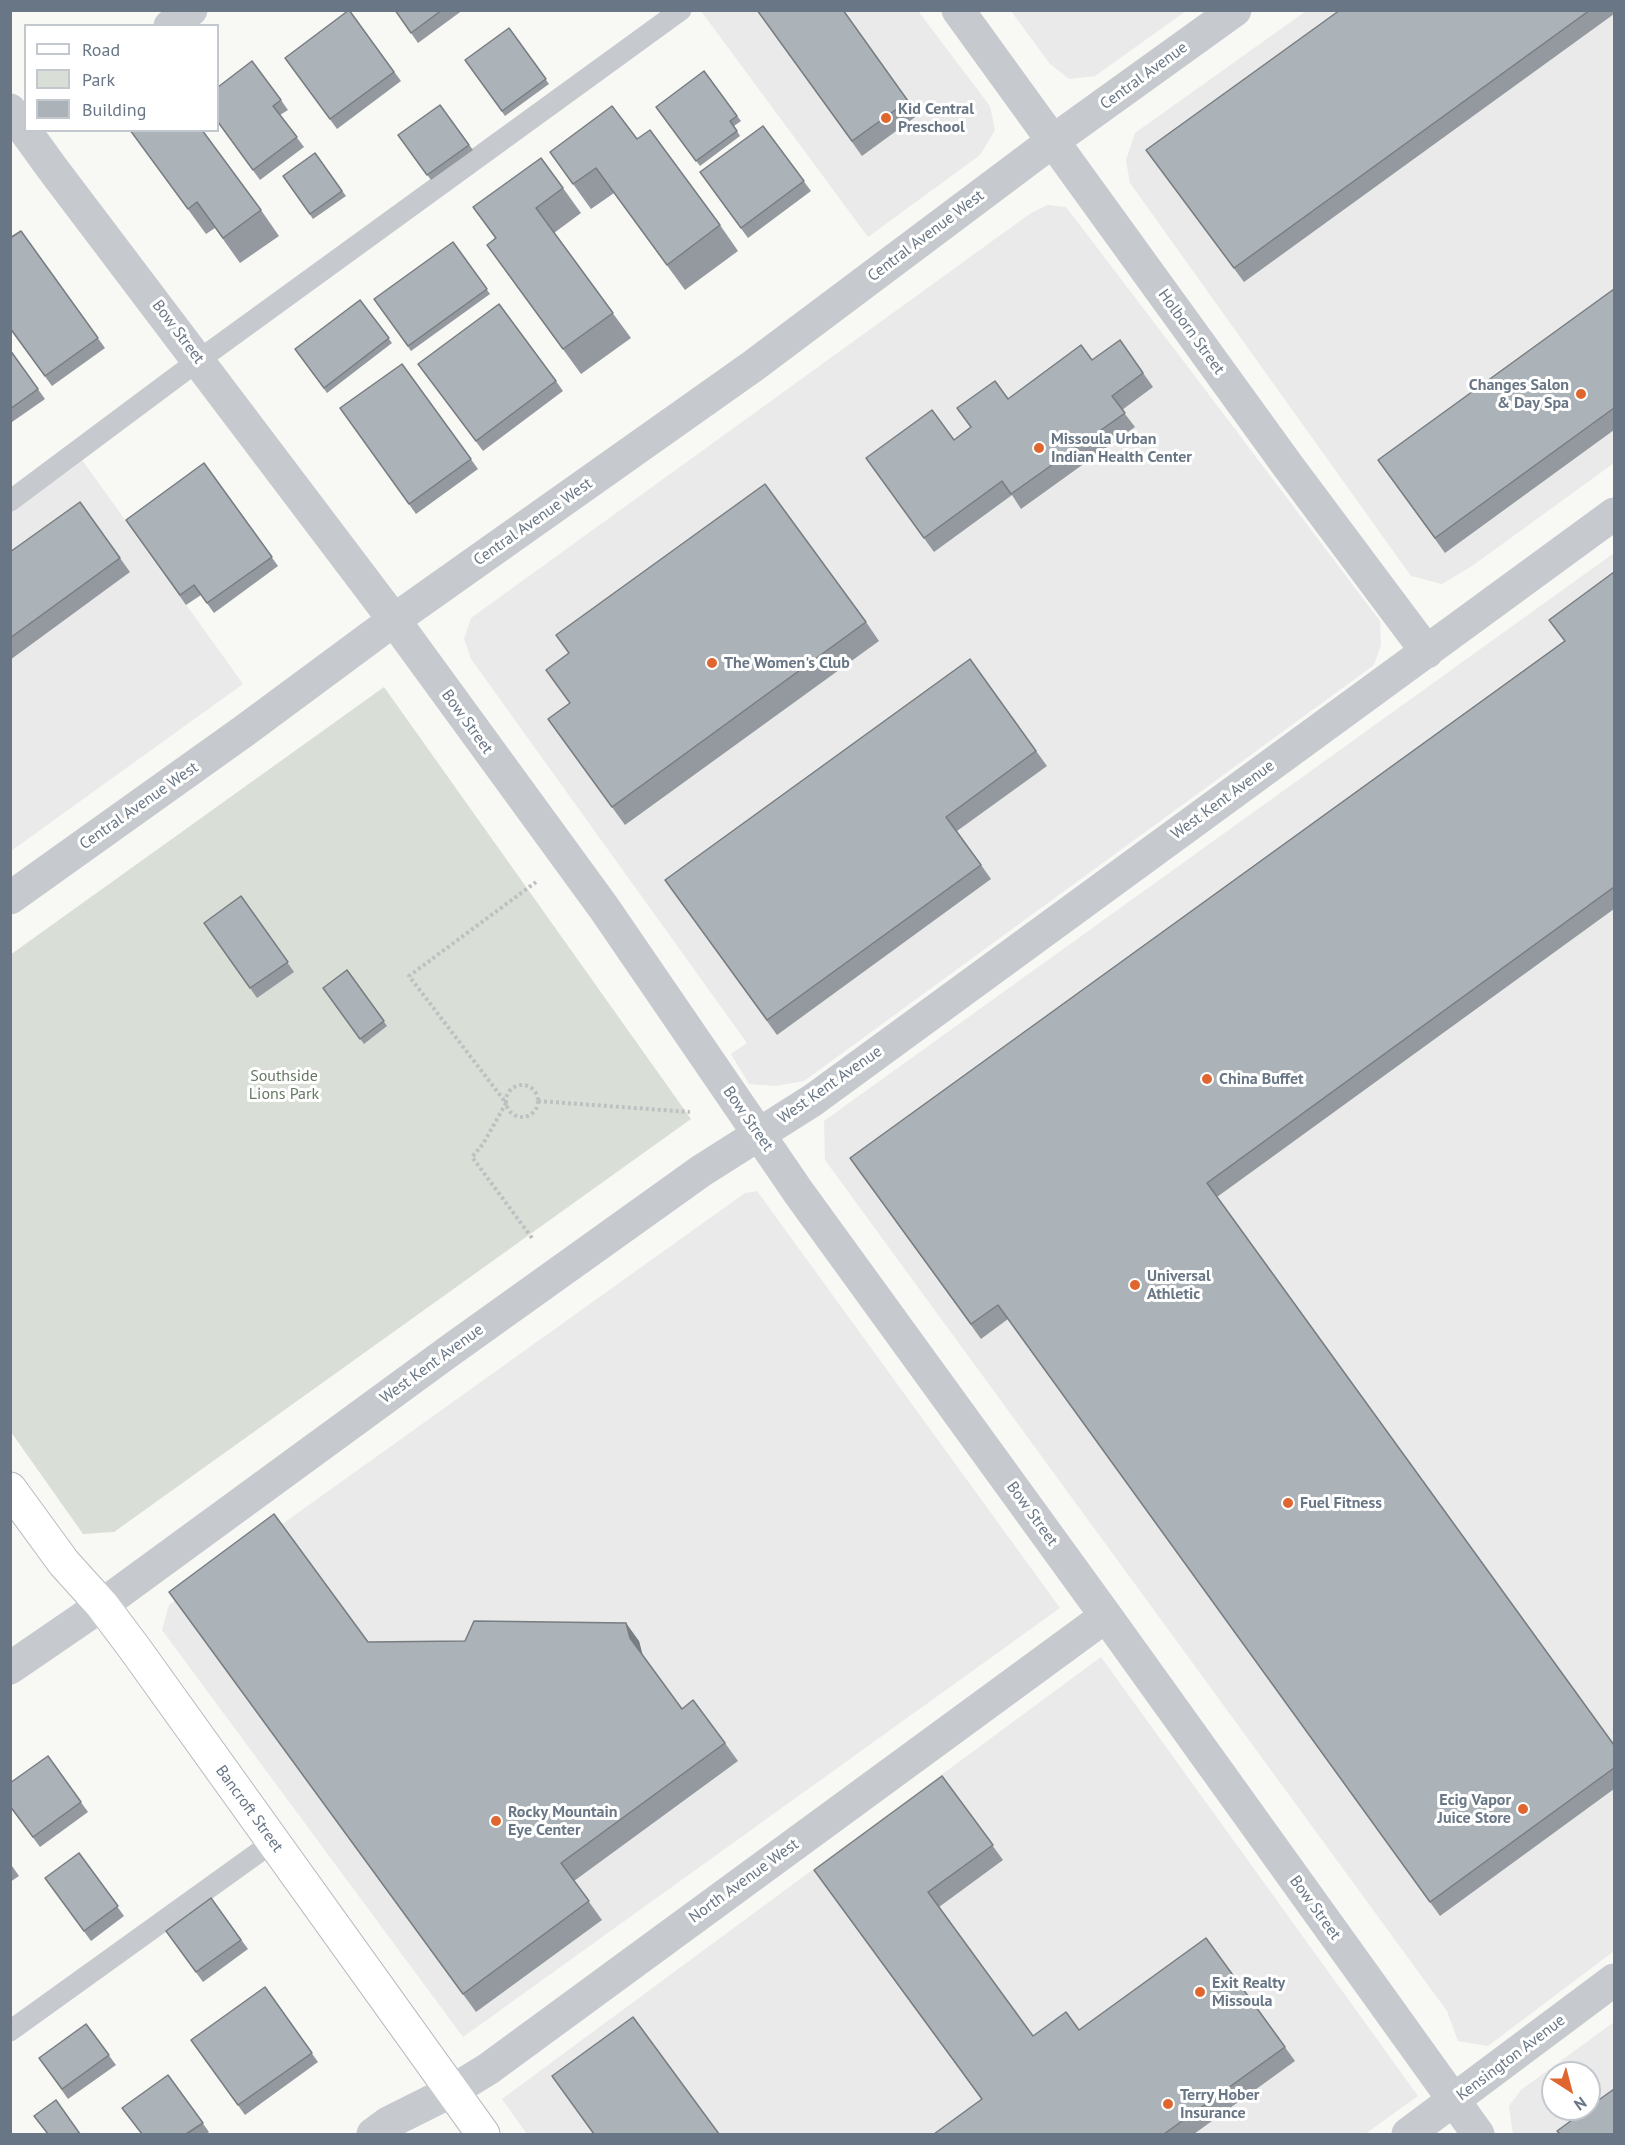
<!DOCTYPE html>
<html>
<head>
<meta charset="utf-8">
<style>
	body { margin:0 }
	#map { position:relative; width:1625px; height:2145px; overflow:hidden; background:#f8f8f5; font-family:"PT Sans",sans-serif }
	canvas { display:block }
	.frame { position:absolute; inset:0; border:12px solid #687685; pointer-events:none }
	.legend { position:absolute; left:24px; top:24px; width:195px; height:108px; box-sizing:border-box; background:#fff; border:2px solid #c3c8ce; margin:0; padding:8px 10px; list-style:none; font-size:18px; color:#687685 }
	.legend li { display:flex; align-items:center; gap:12px; height:30px }
	.legend b { width:30px; border:2px solid #c3c8ce }
	.north { position:absolute; left:1541px; top:2061px; width:60px; height:60px; box-sizing:border-box; background:#fff; border:2px solid #c3c8ce; border-radius:50%; rotate:144deg; font-size:16px; font-weight:700; line-height:24px; text-align:center; color:#687685 }
	.north::after { content:''; display:block; margin:auto; width:21px; height:27px; background:#df662f; clip-path:polygon(50% 0,100% 100%,50% 72%,0 100%) }
</style>
</head>
<body>
<div id="map">
<canvas width="1625" height="2145"></canvas>
<div class="frame"></div>
<ul class="legend">
<li><b style="height:8px;background:#fff"></b>Road</li>
<li><b style="height:16px;background:#d9dfd6"></b>Park</li>
<li><b style="height:16px;background:#abb2b8"></b>Building</li>
</ul>
<div class="north">N</div>
</div>
<script>
const c = document.querySelector('canvas').getContext('2d');
c.lineJoin = 'round';
function paint(path, color) {
  c.fillStyle = color;
  c.fill(path, 'evenodd');
}
function toPath(rows) {
  const path = new Path2D();
  for (const r of rows) {
    if (r.length === 3) {
      path.moveTo(r[0] + r[2], r[1]);
      path.arc(r[0], r[1], r[2], 0, 2 * Math.PI);
      continue;
    }
    path.moveTo(r[0], r[1]);
    for (let i = 2; i < r.length; i += 2) path.lineTo(r[i], r[i + 1]);
  }
  return path;
}
function stroke(path, color, width, dash) {
  c.strokeStyle = color;
  c.lineWidth = width;
  c.lineCap = dash ? 'butt' : 'round';
  c.setLineDash(dash || []);
  c.stroke(path);
}
function drawText(font, color, halo, rows, align = 'center') {
  c.font = font + ' "PT Sans",sans-serif';
  c.lineWidth = 6;
  c.setLineDash([]);
  c.textBaseline = 'middle';
  c.strokeStyle = halo;
  c.fillStyle = color;
  for (const [text, x, y, turn = 0] of rows) {
    c.save();
    c.translate(x, y);
    c.rotate((+turn || 0) * Math.PI / 180);
    c.textAlign = isNaN(turn) ? turn : align;
    if (halo) c.strokeText(text, 0, 0);
    c.fillText(text, 0, 0);
    c.restore();
  }
}
const built = toPath([
	[701,11,918,11,990,106,995,130,980,155,868,237],
	[1011,11,1186,11,1095,76,1069,79,1050,64],
	[1306,11,1614,11,1614,463,1472,566,1442,584,1411,576,1130,183,1126,160,1135,133],
	[1048,205,1066,207,1172,346,1380,621,1381,645,1374,665,804,1081,775,1086,749,1084,731,1054,747,1043,471,659,464,639,471,618,1031,213],
	[77,453,243,684,11,851,10,501],
	[1614,553,1614,1951,1488,2046,1458,2041,1447,2011,825,1160,824,1121],
	[757,1191,1060,1608,463,2037,162,1630,169,1605,745,1193],
	[1101,1657,1418,2096,1365,2134,527,2134,502,2099],
	[1614,2022,1614,2134,1513,2134,1509,2106,1521,2090],
	[1553,2073,1589,2073,1589,2109,1553,2109]
]);
const green = toPath([
	[384,687,691,1119,114,1532,83,1534,11,1432,10,955]
]);
const path = toPath([
	[522,1101,16],
	[538,1101,690,1112],
	[532,1238,472,1157,483,1144,506,1103,409,976,536,882]
]);
const lane = toPath([
	[10,501,199,360,681,10],
	[10,2031,273,1842]
]);
const street = toPath([
	[958,10,1288,466,1427,652],
	[170,26,191,10],
	[10,110,52,168,394,620,604,908,799,1193,1106,1616,1478,2134],
	[10,898,244,731,394,620,753,366,1053,141,1235,10],
	[10,1668,102,1605,448,1352,701,1171,813,1100,1614,514],
	[373,2134,388,2123,452,2091,488,2069,1106,1616],
	[1408,2134,1614,1980]
]);
const secondary = toPath([
	[10,1489,64,1563,102,1605,135,1649,483,2134]
]);
const wall = toPath([
	[349,10,401,81,337,129,285,58],
	[395,10,463,10,418,43],
	[757,10,843,10,918,115,862,156],
	[1340,10,1614,10,1614,14,1244,282,1146,150],
	[509,28,549,84,505,116,465,60],
	[704,71,741,121,734,126,740,136,700,166,656,107],
	[281,100,288,110,280,115,304,147,260,180,218,122],
	[440,105,473,150,431,180,398,135],
	[763,126,811,191,748,238,707,182],
	[130,130,261,210,279,236,240,263,215,228,206,234],
	[637,139,720,225,738,251,685,290,614,193,591,209,550,152],
	[315,153,346,196,313,219,283,176],
	[563,188,581,213,554,233,631,338,581,374,487,245,495,238,473,207],
	[21,231,105,348,52,386,10,329],
	[453,242,490,294,411,351,374,299],
	[1614,289,1614,430,1445,553,1378,460],
	[360,300,392,343,327,393,295,349],
	[1120,340,1153,387,1122,410,1135,427,1021,509,1012,495,934,552,866,458,954,440,1008,399,1092,360],
	[10,350,45,399,12,422,10,420],
	[402,364,478,469,416,514,340,408],
	[425,373,556,381,563,391,483,451],
	[204,463,278,566,214,613,201,595,186,605,126,520],
	[80,502,130,572,10,660,10,552],
	[1614,572,1614,909,1217,1197,1614,1745,1614,1789,1440,1916,1008,1319,981,1339,850,1158,1564,641],
	[866,622,879,641,625,825,561,737],
	[970,659,1047,766,957,831,991,879,777,1035,665,880],
	[241,896,294,972,257,998,204,923],
	[347,970,387,1026,364,1044,323,988],
	[169,1592,368,1642,639,1641,642,1655,682,1709,725,1743,738,1761,574,1881,602,1920,476,2012],
	[48,1756,88,1812,40,1847,10,1807],
	[942,1776,1003,1860,939,1907,1033,2036,1079,2030,1206,1938,1295,2061,1194,2134,934,2134,982,2100,824,1884],
	[79,1853,124,1916,91,1941,45,1878],
	[10,1863,19,1876,10,1882],
	[211,1898,248,1949,203,1982,166,1931],
	[265,1987,318,2062,245,2115,191,2040],
	[86,2024,116,2065,68,2099,39,2058],
	[168,2075,209,2132,206,2134,141,2134]
]);
const shadedWall = toPath([
	[626,1623,639,1641,643,1656,630,1638]
]);
const building = toPath([
	[349,10,394,72,330,119,285,58,349,10],
	[395,10,442,10,411,33,395,10],
	[757,10,843,10,908,101,852,141,757,10],
	[1340,10,1590,10,1234,268,1146,150,1340,10],
	[509,28,546,79,502,111,465,60,509,28],
	[252,61,281,100,273,106,297,137,253,170,218,122,218,87,252,61],
	[704,71,737,116,730,121,737,131,696,161,656,107,704,71],
	[440,105,469,145,427,175,398,135,440,105],
	[612,106,637,139,650,130,720,225,667,265,596,168,573,184,550,152,612,106],
	[763,126,804,181,741,228,700,172,763,126],
	[130,130,202,130,261,210,223,238,197,202,188,209,130,130],
	[315,153,342,191,310,214,283,176,315,153],
	[541,158,563,188,536,208,613,313,563,349,487,245,496,238,473,207,541,158],
	[21,231,98,338,45,376,10,328,10,238,21,231],
	[453,242,487,289,408,346,374,299,453,242],
	[1614,289,1614,408,1435,538,1378,460,1614,289],
	[360,300,389,338,324,388,295,349,360,300],
	[499,304,556,381,476,441,418,364,499,304],
	[1120,340,1143,373,1112,396,1125,413,1011,494,1002,481,924,538,866,458,932,410,954,440,971,427,957,408,995,381,1008,399,1081,345,1092,360,1120,340],
	[10,350,38,389,10,409,10,350],
	[402,364,471,459,409,504,340,408,402,364],
	[204,463,272,557,207,603,194,585,180,595,126,520,204,463],
	[765,484,866,622,612,807,548,719,570,703,546,670,569,653,556,635,765,484],
	[80,502,120,558,10,638,10,552,80,502],
	[1614,572,1614,887,1207,1183,1614,1745,1614,1768,1430,1902,998,1305,971,1324,850,1158,1565,641,1549,620,1614,572],
	[970,659,1036,751,946,817,981,865,767,1020,665,880,970,659],
	[241,896,288,962,250,988,204,923,241,896],
	[347,970,384,1021,360,1039,323,988,347,970],
	[274,1514,368,1642,465,1641,474,1621,626,1623,630,1638,682,1709,693,1700,725,1743,561,1863,589,1901,463,1994,169,1592,274,1514],
	[48,1756,81,1802,33,1837,10,1806,10,1783,48,1756],
	[942,1776,993,1845,928,1892,1033,2036,1066,2012,1079,2030,1206,1938,1285,2047,1164,2134,934,2134,982,2099,814,1870,942,1776],
	[79,1853,118,1906,84,1931,45,1878,79,1853],
	[211,1898,241,1940,196,1972,166,1931,211,1898],
	[265,1987,312,2053,238,2105,191,2040,265,1987],
	[633,2017,719,2134,594,2134,552,2076,633,2017],
	[86,2024,109,2055,62,2089,39,2058,86,2024],
	[168,2075,203,2123,186,2134,142,2134,122,2108,168,2075],
	[1614,2089,1614,2134,1560,2134,1557,2131,1587,2109,1589,2109,1589,2107,1614,2089],
	[56,2100,80,2134,48,2134,34,2116,56,2100]
]);
const markers = [
	[886,118,6,"#df662f"],
	[1581,394,6,"#df662f"],
	[1039,448,6,"#df662f"],
	[712,663,6,"#df662f"],
	[1207,1079,6,"#df662f"],
	[1135,1285,6,"#df662f"],
	[1288,1503,6,"#df662f"],
	[1523,1809,6,"#df662f"],
	[496,1821,6,"#df662f"],
	[1200,1992,6,"#df662f"],
	[1168,2104,6,"#df662f"]
];
const streetNames = [
	["Central Avenue",1144,76,-36],
	["Central Avenue West",926,236,-37],
	["Bow Street",178,332,53],
	["Holborn Street",1191,332,54],
	["Central Avenue West",533,522,-35],
	["Bow Street",467,722,54],
	["West Kent Avenue",1223,800,-36],
	["Central Avenue West",139,806,-35],
	["West Kent Avenue",830,1085,-35],
	["Bow Street",748,1119,55],
	["West Kent Avenue",432,1364,-36],
	["Bow Street",1032,1514,54],
	["Bancroft Street",249,1809,54],
	["North Avenue West",744,1881,-36],
	["Bow Street",1315,1908,54],
	["Kensington Avenue",1511,2058,-37]
];
const poiNames = [
	["Kid Central",898,109],
	["Preschool",898,127],
	["Changes Salon",1569,385,"right"],
	["& Day Spa",1569,403,"right"],
	["Missoula Urban",1051,439],
	["Indian Health Center",1051,457],
	["The Women's Club",724,663],
	["China Buffet",1219,1079],
	["Universal",1147,1276],
	["Athletic",1147,1294],
	["Fuel Fitness",1300,1503],
	["Ecig Vapor",1511,1800,"right"],
	["Juice Store",1511,1818,"right"],
	["Rocky Mountain",508,1812],
	["Eye Center",508,1830],
	["Exit Realty",1212,1983],
	["Missoula",1212,2001],
	["Terry Hober",1180,2095],
	["Insurance",1180,2113]
];
const parkNames = [
	["Southside",284,1076],
	["Lions Park",284,1094]
];
paint(built, '#e9eae9');
paint(green, '#d9dfd6');
stroke(secondary, '#b6bbbf', 35);
stroke(path, '#bec0c2', 4, [3, 3]);
stroke(lane, '#c6c9cd', 21);
stroke(street, '#c6c9cd', 33);
stroke(secondary, '#fff', 33);
paint(wall, '#93999e');
paint(shadedWall, '#787d81');
paint(building, '#abb2b8');
stroke(building, '#787d81', 1.5);
for (const [x, y, r, color] of markers) {
  const dot = new Path2D();
  dot.arc(x, y, r, 0, 2 * Math.PI);
  c.fillStyle = color;
  c.fill(dot);
  stroke(dot, '#fff', 2);
}
drawText('16px', '#687685', '#fff', streetNames);
drawText('bold 16px', '#687685', '#fff', poiNames, 'left');
drawText('16px', '#657862', '#fff', parkNames);
</script>
</body>
</html>
